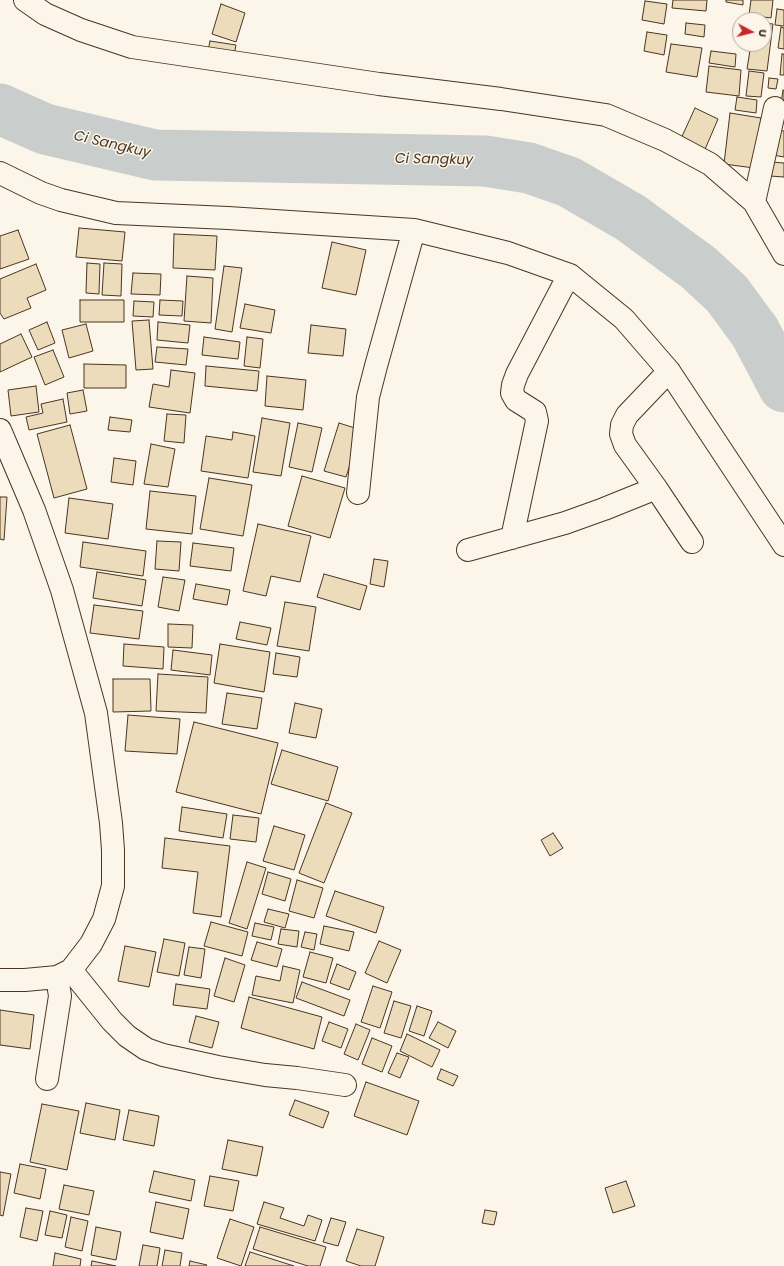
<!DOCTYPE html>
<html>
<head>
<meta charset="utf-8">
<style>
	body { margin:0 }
	#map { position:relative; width:784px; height:1266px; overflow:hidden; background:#fbf6e9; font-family:Poppins,sans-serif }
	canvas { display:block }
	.north { position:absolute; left:732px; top:12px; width:40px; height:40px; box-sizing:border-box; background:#fbf6e9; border:1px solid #b4a999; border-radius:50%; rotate:97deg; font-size:11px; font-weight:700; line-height:16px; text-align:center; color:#4a3520 }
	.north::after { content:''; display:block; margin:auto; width:14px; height:18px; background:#c62828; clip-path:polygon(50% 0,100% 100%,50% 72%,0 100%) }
</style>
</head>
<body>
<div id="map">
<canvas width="784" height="1266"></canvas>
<div class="north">U</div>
</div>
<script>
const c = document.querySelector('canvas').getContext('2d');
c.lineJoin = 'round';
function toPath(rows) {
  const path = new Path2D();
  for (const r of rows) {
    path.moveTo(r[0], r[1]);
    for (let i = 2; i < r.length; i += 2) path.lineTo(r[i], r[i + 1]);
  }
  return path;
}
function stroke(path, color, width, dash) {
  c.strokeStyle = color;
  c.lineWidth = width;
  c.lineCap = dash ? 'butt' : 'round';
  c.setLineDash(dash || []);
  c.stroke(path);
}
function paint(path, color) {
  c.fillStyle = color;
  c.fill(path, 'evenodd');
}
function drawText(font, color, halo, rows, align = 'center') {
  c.font = font + ' Poppins,sans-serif';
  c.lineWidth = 3;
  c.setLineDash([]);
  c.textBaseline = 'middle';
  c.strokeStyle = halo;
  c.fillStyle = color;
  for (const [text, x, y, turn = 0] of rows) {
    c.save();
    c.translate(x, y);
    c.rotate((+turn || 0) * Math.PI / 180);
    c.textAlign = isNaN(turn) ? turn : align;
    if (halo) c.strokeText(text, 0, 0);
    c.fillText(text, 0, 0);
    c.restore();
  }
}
const river = toPath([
	[0,109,45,129,155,155,485,161,529,168,569,182,631,218,699,268,727,294,755,332,784,387]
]);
const building = toPath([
	[673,0,707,0,706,11,672,8,673,0],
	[726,0,743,0,743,5,726,2,726,0],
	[751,0,773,0,771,18,749,15,751,0],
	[645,1,667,4,664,24,642,20,645,1],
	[221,4,245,13,236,42,212,34,221,4],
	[777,9,784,10,784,26,775,25,777,9],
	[686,23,705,25,704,37,685,34,686,23],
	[764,23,773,24,767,71,747,69,751,44,764,44,764,23],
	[781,27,784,28,784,49,778,48,781,27],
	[647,32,667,35,664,55,644,51,647,32],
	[210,41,236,45,234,55,208,51,210,41],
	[671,44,702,48,697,77,666,72,671,44],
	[711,51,736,54,735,67,709,63,711,51],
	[782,54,784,54,784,75,780,75,782,54],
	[709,66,741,70,739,96,706,92,709,66],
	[749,71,764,73,761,97,746,96,749,71],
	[769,78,778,79,776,89,768,88,769,78],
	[783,90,784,91,784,110,780,110,783,90],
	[737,97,757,100,756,113,735,110,737,97],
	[695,108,718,119,703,154,679,143,695,108],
	[730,113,761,118,754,168,724,164,730,113],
	[772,129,784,131,784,157,768,154,772,129],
	[771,162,784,163,784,177,770,176,771,162],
	[79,228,125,232,122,261,76,257,79,228],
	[18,230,29,259,0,269,0,236,18,230],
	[174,234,217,236,215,270,173,268,174,234],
	[332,242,366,250,356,295,322,288,332,242],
	[87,263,100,264,99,294,86,293,87,263],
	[104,263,122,264,121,296,102,295,104,263],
	[36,264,46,290,27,298,31,308,4,319,0,313,0,279,36,264],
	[224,266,242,268,232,332,215,329,224,266],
	[133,273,161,274,160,295,131,294,133,273],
	[187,276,213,278,211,323,184,321,187,276],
	[80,300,124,300,124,322,80,322,80,300],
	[160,300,183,301,182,316,159,315,160,300],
	[134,301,154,302,153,317,133,316,134,301],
	[245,304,275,310,271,333,240,328,245,304],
	[149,320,153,369,136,370,132,321,149,320],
	[47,322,55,343,38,350,29,330,47,322],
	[158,322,190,325,188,343,157,340,158,322],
	[86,324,93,351,69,358,62,330,86,324],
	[311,325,346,329,343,356,308,353,311,325],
	[21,334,32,357,0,372,0,344,21,334],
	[204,337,240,342,238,359,202,355,204,337],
	[247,337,263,339,260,368,244,366,247,337],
	[157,347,188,349,186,365,155,362,157,347],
	[53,350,64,377,45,385,34,357,53,350],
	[84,364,126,365,126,388,84,388,84,364],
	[206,366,259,371,257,391,205,386,206,366],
	[171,370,195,373,190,413,149,407,153,384,169,387,171,370],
	[267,376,306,380,303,410,265,406,267,376],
	[36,386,39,412,11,416,8,390,36,386],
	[83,390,87,411,70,414,67,393,83,390],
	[63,399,67,422,29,430,26,417,43,413,41,404,63,399],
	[167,414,186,415,184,443,164,441,167,414],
	[110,417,132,420,130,432,108,430,110,417],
	[262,418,290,423,281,476,253,472,262,418],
	[298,423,322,428,312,472,289,467,298,423],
	[339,423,361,430,346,477,324,471,339,423],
	[70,425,87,489,54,498,37,434,70,425],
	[233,432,255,436,248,478,201,471,206,436,232,440,233,432],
	[151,444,175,449,168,487,144,484,151,444],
	[114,458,136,461,133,485,111,482,114,458],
	[302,476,345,488,330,538,288,526,302,476],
	[209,478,252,485,243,536,200,529,209,478],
	[150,491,196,496,192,534,146,529,150,491],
	[0,497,7,497,4,540,0,539,0,497],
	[69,498,113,504,108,539,65,533,69,498],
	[258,524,311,536,300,582,271,576,266,596,243,591,258,524],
	[157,541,181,542,179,571,155,569,157,541],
	[83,542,146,551,143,576,80,567,83,542],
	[193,543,234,548,231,571,190,566,193,543],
	[374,559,388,561,384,587,370,584,374,559],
	[97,572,146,580,142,606,93,598,97,572],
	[324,574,367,586,360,610,317,597,324,574],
	[163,577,185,580,179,611,158,607,163,577],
	[196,584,230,590,227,605,193,599,196,584],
	[285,602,316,607,309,651,277,646,285,602],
	[94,605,143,611,139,639,90,633,94,605],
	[240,622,271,628,267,645,236,639,240,622],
	[168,624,193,625,192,648,168,647,168,624],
	[124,644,164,647,163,669,123,666,124,644],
	[220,644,270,652,264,692,214,683,220,644],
	[173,650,212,655,210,675,171,670,173,650],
	[276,653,300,657,297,677,273,674,276,653],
	[158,674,208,677,206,713,156,711,158,674],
	[113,679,150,679,151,711,113,712,113,679],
	[227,693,262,698,257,729,222,724,227,693],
	[295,703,322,709,316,738,289,733,295,703],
	[128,715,180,719,177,754,125,751,128,715],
	[194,722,278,743,261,814,176,792,194,722],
	[282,750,338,767,328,801,271,784,282,750],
	[326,803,352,813,324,883,299,873,326,803],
	[182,807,227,814,223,838,179,831,182,807],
	[233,815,259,818,256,842,230,839,233,815],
	[274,826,305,835,294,870,263,861,274,826],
	[553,833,563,848,550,856,541,840,553,833],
	[165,838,230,846,221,917,193,913,198,872,162,868,165,838],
	[247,862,266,868,247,929,229,923,247,862],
	[268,872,291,879,285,901,262,894,268,872],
	[297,880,323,888,314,918,289,911,297,880],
	[335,891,384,907,376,933,326,916,335,891],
	[268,909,289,914,285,928,264,922,268,909],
	[211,922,248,932,242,956,204,946,211,922],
	[255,923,274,927,271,940,252,936,255,923],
	[324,926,354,932,349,951,320,944,324,926],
	[281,929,299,931,297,947,278,944,281,929],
	[305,932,317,934,314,950,301,947,305,932],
	[164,939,185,943,179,976,157,972,164,939],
	[379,941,401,950,387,983,365,973,379,941],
	[257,942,282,949,277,967,251,960,257,942],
	[125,946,156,952,149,987,118,981,125,946],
	[189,947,205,949,201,978,184,975,189,947],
	[310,952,333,958,326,983,303,977,310,952],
	[225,958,245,965,234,1002,214,996,225,958],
	[337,964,356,972,349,990,330,983,337,964],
	[283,966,300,970,293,1003,252,995,256,976,280,981,283,966],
	[302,982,350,1000,344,1016,296,998,302,982],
	[176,984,210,989,207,1009,173,1005,176,984],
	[373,986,392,992,380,1028,361,1022,373,986],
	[249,997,322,1017,314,1049,241,1028,249,997],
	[394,1001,411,1006,401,1038,384,1033,394,1001],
	[417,1006,432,1011,424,1036,409,1031,417,1006],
	[0,1010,34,1015,30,1049,0,1045,0,1010],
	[196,1016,219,1022,212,1048,189,1042,196,1016],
	[329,1022,348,1029,341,1048,322,1041,329,1022],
	[438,1022,456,1031,448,1048,429,1038,438,1022],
	[356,1024,370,1030,358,1060,344,1054,356,1024],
	[407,1034,440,1050,432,1067,400,1051,407,1034],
	[372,1038,392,1046,382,1072,362,1064,372,1038],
	[397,1053,409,1057,400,1078,388,1073,397,1053],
	[441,1069,458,1076,453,1086,437,1079,441,1069],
	[366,1082,419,1101,407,1135,354,1116,366,1082],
	[295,1100,329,1112,323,1128,289,1115,295,1100],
	[86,1103,120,1110,115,1140,80,1133,86,1103],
	[42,1104,79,1111,67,1170,30,1162,42,1104],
	[129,1110,159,1116,154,1146,123,1140,129,1110],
	[228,1140,263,1147,257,1176,222,1169,228,1140],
	[20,1164,46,1169,40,1199,14,1193,20,1164],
	[154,1171,195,1180,191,1201,149,1192,154,1171],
	[0,1172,11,1174,3,1216,0,1215,0,1172],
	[210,1176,239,1181,233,1211,204,1206,210,1176],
	[626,1181,635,1206,613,1213,605,1188,626,1181],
	[64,1185,94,1191,89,1215,59,1209,64,1185],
	[156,1202,189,1209,183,1239,150,1232,156,1202],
	[264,1202,284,1208,280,1218,304,1226,308,1215,322,1220,315,1241,257,1224,264,1202],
	[26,1208,43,1211,37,1241,20,1237,26,1208],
	[485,1210,497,1212,494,1225,482,1223,485,1210],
	[50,1211,67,1215,62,1238,45,1235,50,1211],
	[71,1217,88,1221,82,1251,65,1247,71,1217],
	[331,1218,346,1222,338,1246,323,1242,331,1218],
	[230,1219,254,1227,241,1266,217,1258,230,1219],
	[96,1227,121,1232,116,1260,91,1255,96,1227],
	[260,1227,326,1247,320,1266,308,1266,253,1249,260,1227],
	[357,1229,384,1237,375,1266,361,1266,346,1261,357,1229],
	[143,1245,160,1248,157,1266,139,1266,143,1245],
	[165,1250,182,1253,180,1266,162,1266,165,1250],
	[250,1252,294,1266,245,1266,250,1252],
	[55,1253,81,1259,80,1266,53,1266,55,1253],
	[92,1261,116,1266,91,1266,92,1261],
	[190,1261,207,1265,206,1266,189,1266,190,1261]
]);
const minor = toPath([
	[25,0,45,14,81,30,132,47,379,84,501,99,606,115,665,140,710,164,754,202,784,254],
	[0,173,41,193,61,200,116,213,228,218,414,230,508,253,570,275,624,319,669,371,784,545],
	[754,202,775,108],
	[0,430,34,510,62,590,96,713,111,823,113,850,113,886,104,919,91,944,71,970,57,977,25,980,0,980],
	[656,488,692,542],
	[358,493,368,397,376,366,414,230],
	[512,538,537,421,535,412,516,400,512,393,513,385,517,374,562,288,570,275],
	[468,550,565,523,604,509,656,488,625,445,621,434,622,425,627,415,669,371],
	[71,970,112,1021,127,1036,146,1049,163,1055,218,1067,265,1075,297,1078,345,1085],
	[47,1079,60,996,57,977]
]);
const waterNames = [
	["Ci Sangkuy",112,145,13],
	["Ci Sangkuy",434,160,1]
];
stroke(river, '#c9cecd', 51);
paint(building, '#ecdcbc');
stroke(building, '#4a3520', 1);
stroke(minor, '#4a3520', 24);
stroke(minor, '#fbf6e9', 22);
drawText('italic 14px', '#4a3520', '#fbf6e9', waterNames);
</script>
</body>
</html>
